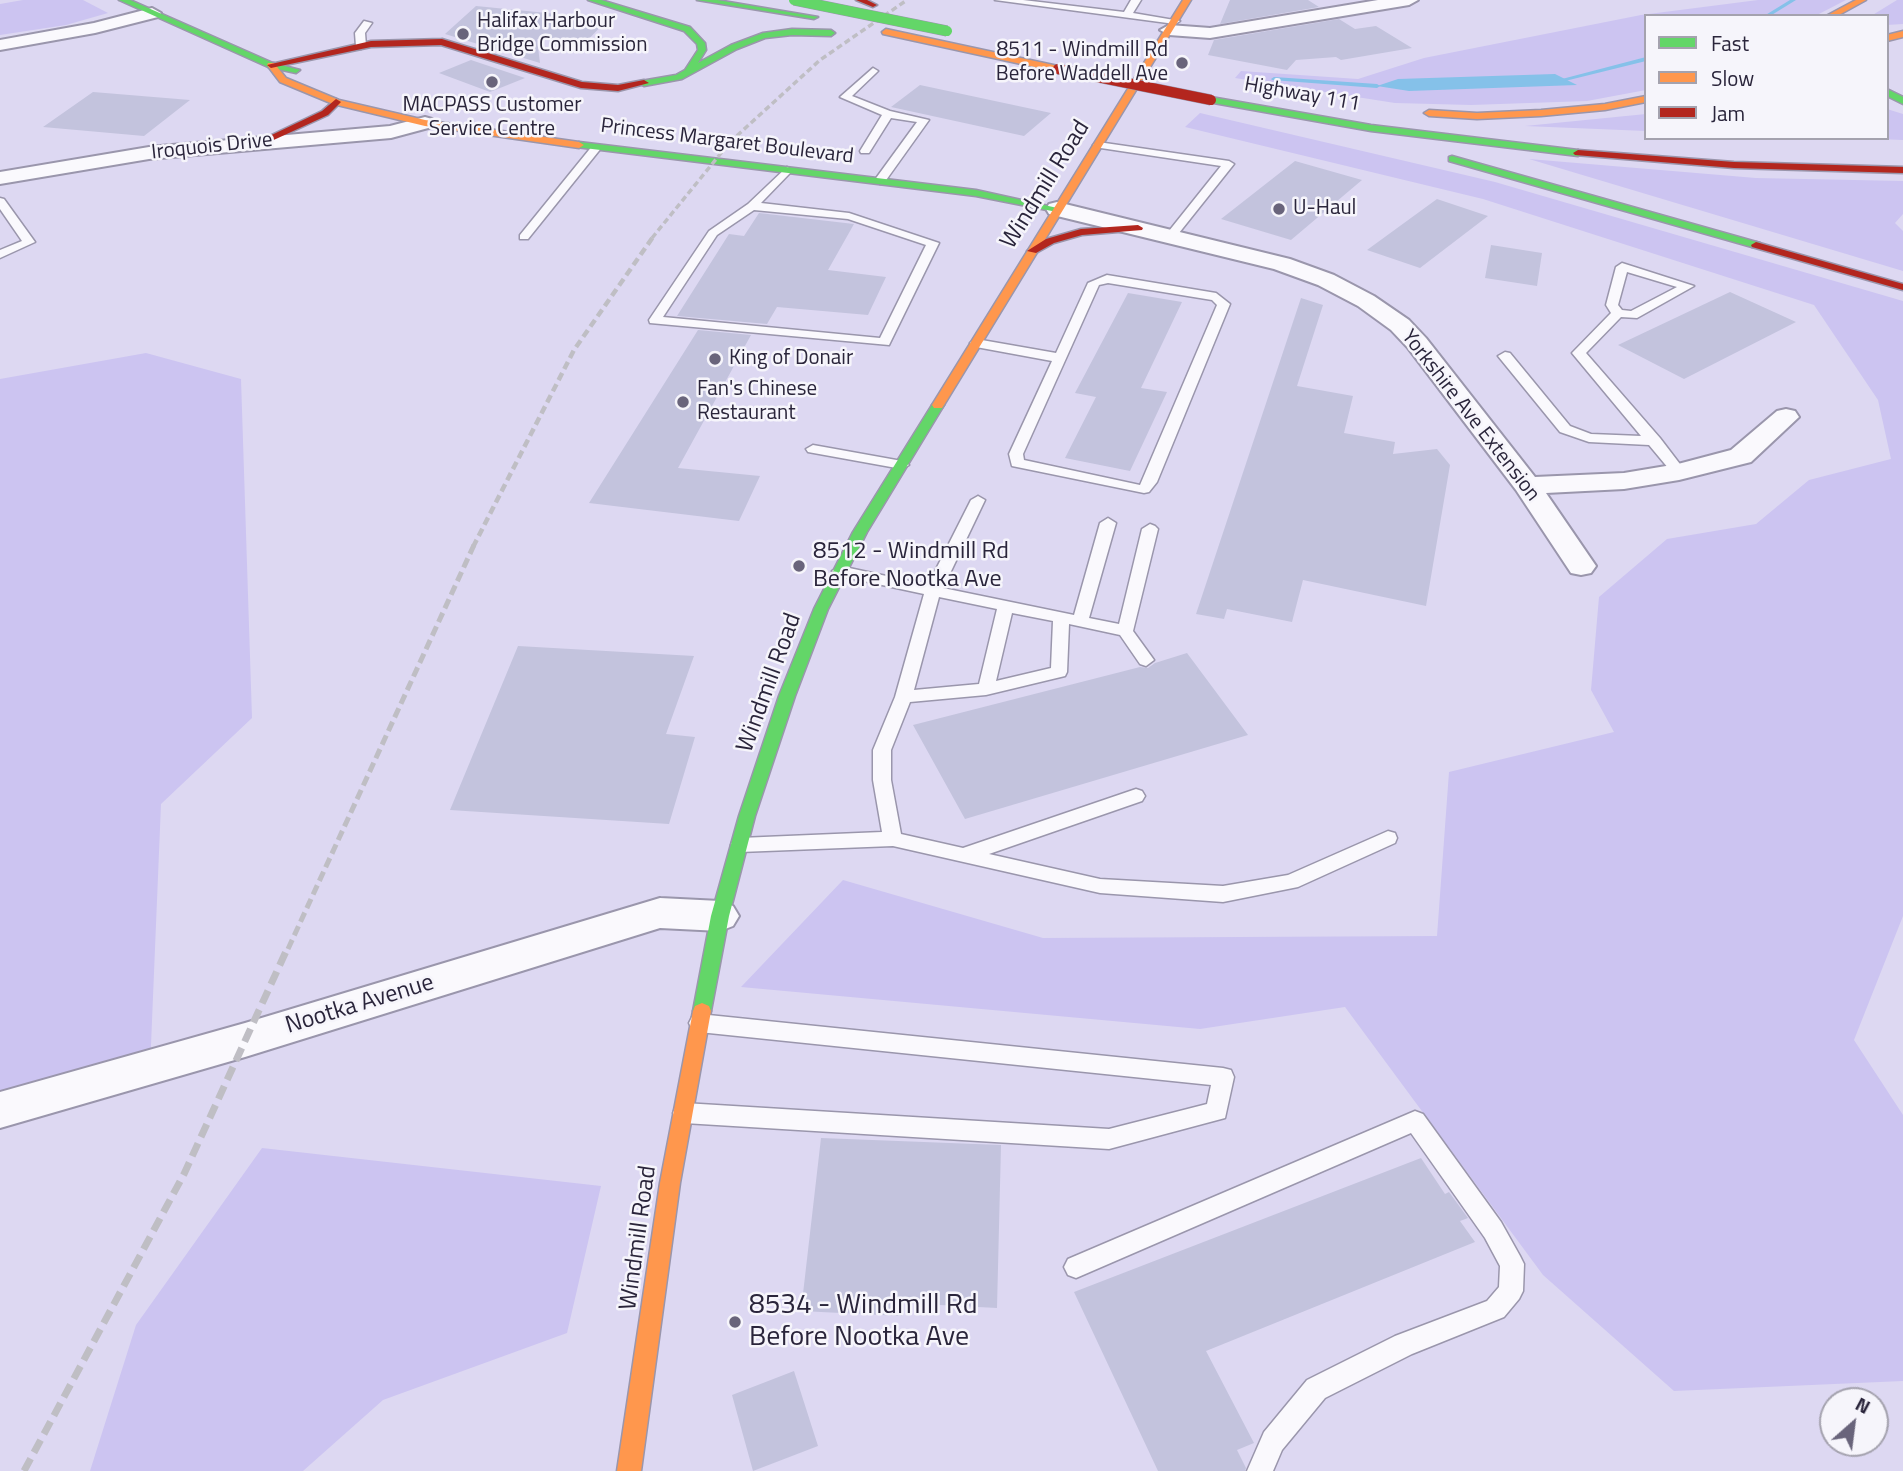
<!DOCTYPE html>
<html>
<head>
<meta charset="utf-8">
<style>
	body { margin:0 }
	#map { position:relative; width:1903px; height:1471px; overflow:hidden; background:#ddd8f2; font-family:"Titillium Web",sans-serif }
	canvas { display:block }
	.legend { position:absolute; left:1644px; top:14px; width:245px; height:126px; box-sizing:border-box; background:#f6f5fb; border:2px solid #a4a2ae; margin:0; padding:9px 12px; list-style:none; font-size:21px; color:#2a253b }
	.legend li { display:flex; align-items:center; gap:14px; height:35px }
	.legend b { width:35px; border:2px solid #a4a2ae }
	.north { position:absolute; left:1819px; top:1387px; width:70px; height:70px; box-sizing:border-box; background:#f6f5fb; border:2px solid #a4a2ae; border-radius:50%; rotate:28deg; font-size:19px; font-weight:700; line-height:28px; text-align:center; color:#2a253b }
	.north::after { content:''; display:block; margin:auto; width:24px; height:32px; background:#69647b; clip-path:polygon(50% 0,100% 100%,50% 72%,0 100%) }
</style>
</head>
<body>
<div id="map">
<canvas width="1903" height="1471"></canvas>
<ul class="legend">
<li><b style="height:9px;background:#63d668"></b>Fast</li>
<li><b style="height:9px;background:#ff974d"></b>Slow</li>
<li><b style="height:9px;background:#b3261e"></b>Jam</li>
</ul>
<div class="north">N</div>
</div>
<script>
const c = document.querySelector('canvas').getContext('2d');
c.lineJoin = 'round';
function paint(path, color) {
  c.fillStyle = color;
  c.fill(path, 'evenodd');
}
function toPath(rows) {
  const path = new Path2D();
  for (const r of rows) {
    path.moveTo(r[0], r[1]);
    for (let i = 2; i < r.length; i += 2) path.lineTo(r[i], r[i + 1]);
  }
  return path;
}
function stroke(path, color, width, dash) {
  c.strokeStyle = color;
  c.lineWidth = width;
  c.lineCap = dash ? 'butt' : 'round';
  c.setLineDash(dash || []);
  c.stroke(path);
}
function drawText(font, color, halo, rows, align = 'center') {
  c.font = font + ' "Titillium Web",sans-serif';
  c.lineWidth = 5;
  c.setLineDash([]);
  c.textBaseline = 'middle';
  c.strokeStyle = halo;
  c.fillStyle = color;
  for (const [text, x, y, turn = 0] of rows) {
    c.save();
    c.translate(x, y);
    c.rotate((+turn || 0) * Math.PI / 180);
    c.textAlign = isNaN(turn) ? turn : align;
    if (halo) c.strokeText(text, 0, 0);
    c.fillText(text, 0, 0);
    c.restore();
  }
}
const green = toPath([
	[23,0,83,0,108,13,66,25,0,35,0,4],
	[1758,0,1846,0,1815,16,1646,16,1646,90,1587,101,1471,105,1395,103,1235,78,1241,71,1358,79,1424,58,1641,15],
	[1897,0,1903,0,1903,24,1887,25,1887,16,1871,16],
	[1887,109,1903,114,1903,140,1850,138,1887,138],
	[1200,113,1495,182,1903,301,1903,916,1854,1040,1903,1115,1903,1381,1674,1391,1543,1275,1345,1007,1200,1029,741,987,843,880,1043,938,1437,936,1449,772,1614,732,1591,690,1599,597,1667,539,1756,524,1809,480,1891,459,1878,400,1814,305,1483,199,1185,127],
	[1646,114,1646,131,1525,126],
	[1529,159,1756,178,1903,181,1903,214,1895,223,1903,231,1903,271],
	[146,353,241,379,252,718,161,804,150,1069,0,1110,0,379],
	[262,1148,601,1186,567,1333,383,1400,303,1471,90,1471,136,1325]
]);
const water = toPath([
	[1555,74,1577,85,1409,91,1377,86,1398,79]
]);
const stream = toPath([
	[1790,0,1796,0,1770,16,1764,16,1790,0],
	[1646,57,1646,61,1565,81,1562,79,1646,57],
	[1274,77,1377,84,1380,86,1377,88,1272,80,1271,79,1274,77]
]);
const building = toPath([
	[1230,0,1308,0,1319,7,1220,24],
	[476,6,608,19,584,44,537,39,540,63,445,34],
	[1339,19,1355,29,1376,26,1412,48,1341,60,1336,57,1296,60,1287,70,1208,55,1214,40],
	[471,60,525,78,490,92,439,73],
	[920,85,1051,113,1024,136,891,107],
	[93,92,190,100,144,136,43,127],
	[1295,161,1362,180,1291,240,1221,219],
	[1437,199,1488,216,1420,268,1367,250],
	[759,213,854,224,828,270,886,277,868,315,777,307,767,324,677,316,729,234,744,236],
	[1491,245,1542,253,1537,286,1485,278],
	[1730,292,1796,322,1684,379,1618,345],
	[1128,293,1182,302,1141,388,1167,392,1130,471,1065,458,1096,397,1075,393],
	[1301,298,1323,305,1297,386,1353,396,1344,433,1395,442,1393,454,1437,449,1450,465,1426,606,1303,580,1292,622,1227,609,1224,619,1196,614],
	[698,330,751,335,678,468,760,476,739,521,589,503],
	[518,646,694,656,666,734,695,737,669,824,450,810],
	[1187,653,1248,735,965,819,913,725,1140,667,1148,668,1155,663],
	[821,1138,1001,1145,997,1308,902,1303,902,1316,801,1311],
	[1421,1158,1445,1194,1449,1192,1468,1218,1460,1221,1475,1242,1206,1351,1254,1443,1237,1450,1246,1468,1245,1471,1158,1471,1074,1292],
	[794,1371,818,1446,753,1471,732,1395]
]);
const lane = toPath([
	[995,0,1023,0,1124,12,1131,0,1141,0,1133,13,1180,21,1175,24,995,0],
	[364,21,372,23,365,33,366,46,361,49,356,46,355,33,364,21],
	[873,68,878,71,876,73,852,96,890,111,929,120,884,183,880,184,874,181,917,122,891,118,869,153,861,153,860,151,882,115,840,97,873,68],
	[1098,142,1229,161,1234,164,1175,238,1171,240,1165,236,1221,166,1094,147,1093,145,1098,142],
	[593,145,602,147,528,239,520,239,520,235,593,145],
	[787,167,793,170,791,172,761,203,849,213,939,243,889,345,650,323,649,320,709,231,748,204,787,167],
	[754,210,848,219,926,245,880,338,663,317,717,235,754,210],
	[0,198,4,199,35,242,0,258,0,250,22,241,0,209,0,198],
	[1622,263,1694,286,1637,318,1621,317,1586,353,1660,438,1686,472,1684,475,1674,475,1649,445,1589,442,1560,432,1498,356,1505,352,1510,353,1570,426,1591,434,1641,436,1572,353,1611,313,1606,305,1616,267,1622,263],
	[1627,272,1677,287,1631,311,1622,310,1618,305,1627,272],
	[1107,275,1216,293,1230,304,1157,482,1149,492,1144,493,1012,466,1009,454,1052,361,976,347,970,343,976,339,1056,353,1088,283,1107,275],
	[1108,283,1212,300,1217,305,1140,485,1024,460,1023,454,1099,285,1108,283],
	[813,445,902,461,909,465,902,469,808,452,806,449,813,445],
	[978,496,985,500,943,588,1074,615,1100,523,1108,518,1116,523,1089,618,1119,624,1142,529,1150,524,1155,526,1158,529,1133,631,1154,660,1146,666,1140,664,1120,635,1069,624,1067,672,1065,676,986,695,910,702,891,750,891,780,901,834,963,848,1136,789,1142,791,1145,796,1142,801,989,854,1100,879,1223,886,1288,875,1388,831,1395,833,1397,838,1395,843,1298,887,1223,902,1100,893,893,846,740,852,733,850,731,845,733,840,740,838,882,832,873,780,873,750,895,697,924,594,840,576,832,571,840,566,928,585,971,500,978,496],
	[939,597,997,609,979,684,914,690,939,597],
	[1012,613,1053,621,1051,668,996,681,1012,613],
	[699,1014,1223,1068,1231,1070,1234,1077,1225,1118,1109,1149,684,1123,676,1120,673,1113,676,1106,684,1103,1109,1129,1207,1104,1211,1085,699,1032,692,1029,689,1023,692,1017,699,1014],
	[1415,1111,1423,1114,1501,1222,1520,1256,1524,1264,1523,1291,1519,1299,1504,1317,1412,1354,1325,1398,1282,1450,1273,1471,1247,1471,1264,1432,1307,1380,1395,1336,1487,1301,1499,1287,1500,1266,1485,1238,1411,1133,1076,1278,1068,1275,1064,1267,1068,1259,1415,1111]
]);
const street = toPath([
	[1378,0,1418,0,1409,5,1210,38,1169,35,1160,30,1169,25,1210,28,1378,0],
	[152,8,161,13,158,17,95,33,0,50,0,40,94,23,152,8],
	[425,117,432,119,435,123,432,127,391,138,149,159,0,184,0,172,149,147,390,126,425,117],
	[1057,202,1290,259,1334,275,1374,296,1409,320,1426,338,1535,477,1624,473,1678,464,1731,450,1777,411,1786,409,1795,411,1799,417,1751,462,1679,480,1624,489,1546,493,1596,566,1591,573,1581,575,1571,573,1516,490,1408,348,1391,330,1358,306,1318,285,1274,269,1049,214,1046,209,1049,204,1057,202],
	[660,898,720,901,733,906,739,916,733,926,720,931,660,928,245,1057,0,1128,0,1092,245,1023,660,898]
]);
const fast = toPath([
	[119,0,130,0,273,63,300,70,296,73,268,67,119,0],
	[588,0,601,0,690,27,705,43,706,50,698,63,731,45,763,33,792,29,831,30,835,33,831,36,792,35,765,38,737,49,682,79,644,86,639,83,641,81,676,75,685,70,698,50,697,44,684,31,588,0],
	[697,0,717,0,818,17,814,19,697,0],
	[1887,89,1903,97,1903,104,1887,96,1887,89],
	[1211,97,1371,125,1578,150,1583,153,1578,156,1371,131,1208,102,1208,98,1211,97],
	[579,142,976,190,1062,209,1057,212,976,196,576,147,574,145,579,142],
	[1452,156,1760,243,1761,245,1752,247,1449,161,1449,157,1452,156],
	[938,401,944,405,867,532,828,609,795,696,755,816,729,916,711,1011,709,1016,702,1019,695,1016,693,1011,711,916,739,816,779,696,814,609,853,532,932,405,938,401]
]);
const slow = toPath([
	[1183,0,1191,0,944,405,942,408,934,408,932,405,1183,0],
	[1856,0,1866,0,1837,16,1826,16,1856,0],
	[886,29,1058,66,1062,69,1058,72,883,34,882,32,886,29],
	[1903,31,1903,37,1887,41,1887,35,1903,31],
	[268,63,274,63,286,78,339,100,425,120,579,142,584,145,579,148,425,126,333,104,280,82,267,65,268,63],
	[1646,96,1646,102,1605,110,1541,116,1477,119,1429,116,1424,113,1429,110,1477,113,1541,110,1605,104,1646,96],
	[702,1003,709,1006,711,1011,680,1183,641,1471,617,1471,660,1183,693,1011,695,1006,702,1003]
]);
const jam = toPath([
	[856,0,867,0,877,5,873,7,856,0],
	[442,39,582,82,618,85,644,80,649,83,618,91,581,88,441,45,371,47,271,68,267,65,371,41,442,39],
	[336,99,341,102,328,115,265,144,257,142,322,111,336,99],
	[1578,150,1734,162,1903,167,1903,173,1734,168,1575,155,1573,153,1578,150],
	[1138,225,1143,228,1142,230,1082,235,1054,243,1036,253,1027,251,1046,239,1081,229,1138,225],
	[1756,242,1903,284,1903,290,1752,247,1751,245,1756,242]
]);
const railFar3 = toPath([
	[652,238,730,142,820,60,907,0]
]);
const railFar2 = toPath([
	[473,547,574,350,653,237]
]);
const railFar1 = toPath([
	[288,949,474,545]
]);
const rail = toPath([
	[24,1471,184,1174,288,947]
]);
const fastBridge = toPath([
	[794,0,947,31]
]);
const jamBridge = toPath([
	[1058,69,1211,100]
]);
const markers = [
	[463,34,7,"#69647b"],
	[1182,63,7,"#69647b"],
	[492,82,7,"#69647b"],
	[1279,209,7,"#69647b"],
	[715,359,7,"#69647b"],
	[683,402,7,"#69647b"],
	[799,566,7,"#69647b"],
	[735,1322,7,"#69647b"]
];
const farPoinames = [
	["Halifax Harbour",477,22],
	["Bridge Commission",477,46],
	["8511 - Windmill Rd",1168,51,"right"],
	["Before Waddell Ave",1168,75,"right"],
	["MACPASS Customer",492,106,"center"],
	["Service Centre",492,130,"center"],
	["U-Haul",1293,209],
	["King of Donair",729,359],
	["Fan's Chinese",697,390],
	["Restaurant",697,414]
];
const farStreetnames = [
	["Highway 111",1302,95,10],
	["Princess Margaret Boulevard",727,142,7],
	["Iroquois Drive",212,147,-6],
	["Yorkshire Ave Extension",1470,416,52]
];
const streetNames = [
	["Windmill Road",1046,185,-58],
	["Windmill Road",770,683,-70],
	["Nootka Avenue",360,1005,-17],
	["Windmill Road",639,1238,-82]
];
const poiNames = [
	["8512 - Windmill Rd",813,552],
	["Before Nootka Ave",813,580]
];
const nearPoinames = [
	["8534 - Windmill Rd",749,1306],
	["Before Nootka Ave",749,1338]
];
paint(green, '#ccc4f1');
paint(water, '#85c1e9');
paint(stream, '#85c1e9');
paint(building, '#c3c3dd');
stroke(lane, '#9a96ac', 3);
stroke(street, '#9a96ac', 4);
stroke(fast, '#9a96ac', 3);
stroke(slow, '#9a96ac', 3);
stroke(jam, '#9a96ac', 3);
paint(lane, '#faf9fd');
paint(street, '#faf9fd');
paint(fast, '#63d668');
paint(slow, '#ff974d');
paint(jam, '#b3261e');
stroke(railFar3, '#bfbec4', 3.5, [6, 3.5]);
stroke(railFar2, '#bfbec4', 4.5, [8, 4.5]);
stroke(railFar1, '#bfbec4', 5, [10, 5]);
stroke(rail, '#bfbec4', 7, [14, 7]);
stroke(fastBridge, '#9a96ac', 11, []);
stroke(jamBridge, '#9a96ac', 11, []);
stroke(fastBridge, '#63d668', 10);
stroke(jamBridge, '#b3261e', 10);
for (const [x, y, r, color] of markers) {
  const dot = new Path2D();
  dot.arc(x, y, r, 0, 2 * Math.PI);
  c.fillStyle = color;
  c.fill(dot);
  stroke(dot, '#f6f5fb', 2.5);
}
drawText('21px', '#2a253b', '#f6f5fb', farPoinames, 'left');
drawText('21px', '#2a253b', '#f6f5fb', farStreetnames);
drawText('24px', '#2a253b', '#f6f5fb', streetNames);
drawText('24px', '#2a253b', '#f6f5fb', poiNames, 'left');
drawText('28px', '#2a253b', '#f6f5fb', nearPoinames, 'left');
</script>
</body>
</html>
